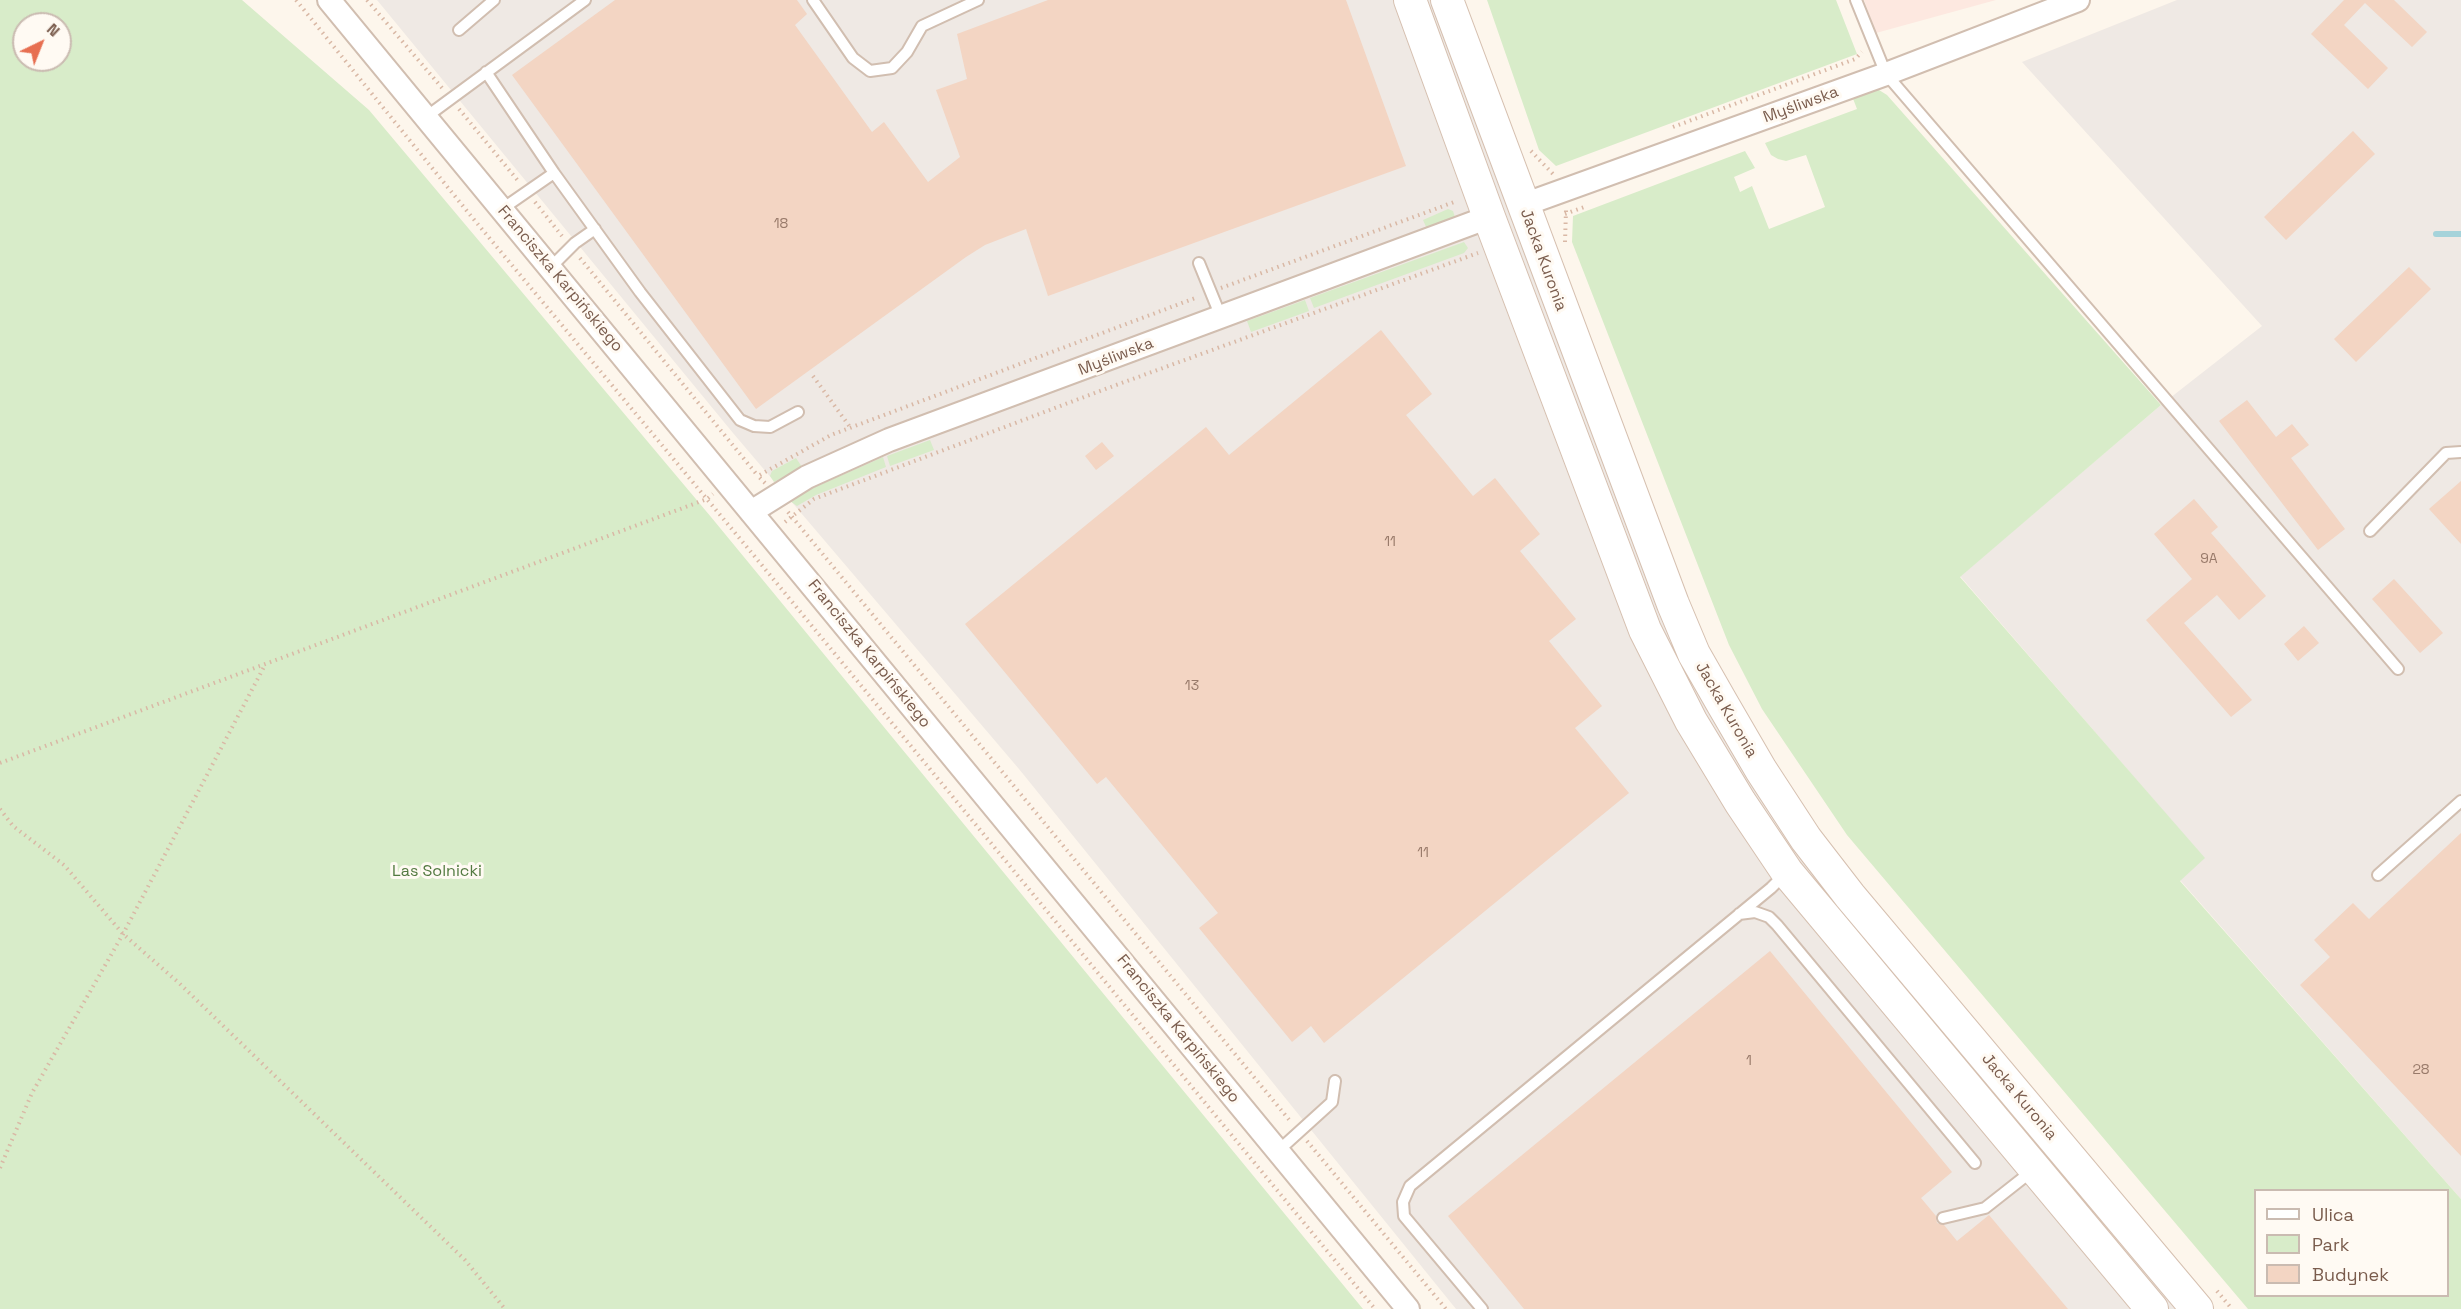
<!DOCTYPE html>
<html>
<head>
<meta charset="utf-8">
<style>
	body { margin:0 }
	#map { position:relative; width:2461px; height:1309px; overflow:hidden; background:#fdf6ec; font-family:"Space Grotesk",sans-serif }
	canvas { display:block }
	.legend { position:absolute; left:2254px; top:1189px; width:195px; height:108px; box-sizing:border-box; background:#fffaf3; border:2px solid #cabbb1; margin:0; padding:8px 10px; list-style:none; font-size:18px; color:#7a5c4d }
	.legend li { display:flex; align-items:center; gap:12px; height:30px }
	.legend b { width:30px; border:2px solid #cabbb1 }
	.north { position:absolute; left:12px; top:12px; width:60px; height:60px; box-sizing:border-box; background:#fffaf3; border:2px solid #cabbb1; border-radius:50%; rotate:43deg; font-size:16px; font-weight:700; line-height:24px; text-align:center; color:#7a5c4d }
	.north::after { content:''; display:block; margin:auto; width:21px; height:27px; background:#e76f51; clip-path:polygon(50% 0,100% 100%,50% 72%,0 100%) }
</style>
</head>
<body>
<div id="map">
<canvas width="2461" height="1309"></canvas>
<ul class="legend">
<li><b style="height:8px;background:#fff"></b>Ulica</li>
<li><b style="height:16px;background:#d8ecc9"></b>Park</li>
<li><b style="height:16px;background:#f3d5c3"></b>Budynek</li>
</ul>
<div class="north">N</div>
</div>
<script>
const c = document.querySelector('canvas').getContext('2d');
c.lineJoin = 'round';
function paint(path, color) {
  c.fillStyle = color;
  c.fill(path, 'evenodd');
}
function toPath(rows) {
  const path = new Path2D();
  for (const r of rows) {
    path.moveTo(r[0], r[1]);
    for (let i = 2; i < r.length; i += 2) path.lineTo(r[i], r[i + 1]);
  }
  return path;
}
function stroke(path, color, width, dash) {
  c.strokeStyle = color;
  c.lineWidth = width;
  c.lineCap = dash ? 'butt' : 'round';
  c.setLineDash(dash || []);
  c.stroke(path);
}
function drawText(font, color, halo, rows, align = 'center') {
  c.font = font + ' "Space Grotesk",sans-serif';
  c.lineWidth = 6;
  c.setLineDash([]);
  c.textBaseline = 'middle';
  c.strokeStyle = halo;
  c.fillStyle = color;
  for (const [text, x, y, turn = 0] of rows) {
    c.save();
    c.translate(x, y);
    c.rotate((+turn || 0) * Math.PI / 180);
    c.textAlign = isNaN(turn) ? turn : align;
    if (halo) c.strokeText(text, 0, 0);
    c.fillText(text, 0, 0);
    c.restore();
  }
}
const commercial = toPath([
	[1864,0,1996,0,1876,33]
]);
const industrial = toPath([
	[377,0,1443,0,1719,705,2195,1309,1456,1309,1019,769,733,433],
	[2177,0,2461,0,2461,1199,2180,880,2204,858,1960,576,2161,405,2262,326,2022,62]
]);
const green = toPath([
	[0,0,242,0,369,110,711,517,1363,1309,0,1309],
	[24,24,60,24,60,60,24,60],
	[1487,0,1836,0,1857,54,1556,166,1539,150],
	[1870,88,1879,90,1887,95,2161,405,1960,577,2205,858,2180,881,2461,1199,2461,1309,2248,1309,1847,835,1762,709,1729,645,1572,242,1573,216,1745,151,1755,168,1734,177,1740,192,1752,186,1769,229,1825,207,1806,155,1786,161,1778,159,1771,155,1765,143,1857,109,1852,96],
	[2256,1190,2448,1190,2448,1296,2256,1296],
	[1448,209,1453,211,1455,217,1448,222,1427,229,1423,220],
	[1464,242,1468,248,1464,253,1314,308,1310,298],
	[1305,300,1309,311,1251,332,1247,321],
	[930,440,934,450,890,466,887,456],
	[883,457,886,467,816,495,797,506,790,501,813,488],
	[796,458,802,467,774,482,770,476,772,471]
]);
const stream = toPath([
	[2436,234,2461,234]
]);
const building = toPath([
	[615,0,797,0,807,14,795,25,872,132,884,122,928,182,960,157,936,90,967,79,957,34,1048,0,1346,0,1406,166,1048,296,1026,229,985,245,966,257,756,409,512,75],
	[2344,0,2394,0,2427,32,2412,47,2365,3,2344,25,2388,68,2368,89,2311,34],
	[2353,131,2375,154,2286,240,2264,217],
	[2409,267,2431,289,2356,362,2334,339],
	[1381,330,1432,394,1406,415,1473,496,1495,478,1540,534,1520,551,1576,619,1549,641,1602,706,1575,728,1629,793,1324,1043,1311,1026,1292,1042,1199,928,1218,913,1106,777,1097,784,965,624,1206,427,1229,455],
	[2247,400,2276,437,2292,424,2309,445,2291,458,2345,529,2318,550,2219,421],
	[1102,442,1114,456,1096,470,1085,456],
	[2461,481,2461,544,2429,509],
	[2194,499,2218,527,2211,533,2266,596,2239,620,2217,595,2184,623,2252,700,2231,717,2146,620,2192,579,2154,534],
	[2394,579,2443,633,2420,653,2372,599],
	[2304,626,2319,643,2298,661,2284,644],
	[2461,833,2461,1156,2300,985,2330,957,2314,940,2353,903,2369,919],
	[1770,951,1952,1172,1921,1198,1936,1216,1937,1223,1944,1225,1957,1241,1989,1215,2068,1309,1524,1309,1448,1216]
]);
const path = toPath([
	[296,0,471,216,751,552,1375,1309],
	[367,0,443,89],
	[459,109,519,182],
	[1673,127,1855,59,1862,52],
	[1531,151,1553,174],
	[535,202,562,236],
	[1565,214,1587,206],
	[1565,242,1566,210],
	[580,258,758,476],
	[1221,288,1457,201],
	[813,376,850,427],
	[765,483,758,476,831,435,1198,297],
	[788,512,1291,1122],
	[785,522,814,499,1108,388,1478,253],
	[0,763,707,499,713,494],
	[0,809,13,826,64,865,123,934,179,983,465,1260,505,1309],
	[1307,1141,1446,1309],
	[0,1168,32,1093,123,934,265,665],
	[2217,1291,2232,1309]
]);
const service = toPath([
	[813,0,853,58,870,71,892,68,907,52,922,26,978,0],
	[1856,0,1886,74,2398,669],
	[459,30,494,0],
	[486,72,554,173,640,292,740,420,754,426,770,427,798,412],
	[426,117,585,0],
	[502,209,554,173],
	[1199,263,1221,317],
	[550,268,575,243,595,229],
	[2370,531,2446,453,2461,452],
	[2378,875,2461,801],
	[1739,914,1755,912,1769,917,1777,925,1975,1163],
	[1278,1151,1332,1102,1335,1081],
	[1943,1218,1985,1208,2032,1171],
	[1482,1309,1404,1216,1403,1202,1410,1186,1771,888,1785,874]
]);
const minor = toPath([
	[329,0,1408,1309],
	[1523,205,1886,74,2078,0],
	[751,512,807,477,889,440,1489,217]
]);
const secondary = toPath([
	[1410,0,1489,217,1645,630,1691,721,1740,802,1787,872,2152,1309],
	[1447,0,1673,604,1694,654,1722,703,1761,770,1806,839,1850,896,2197,1309]
]);
const numberNames = [
	["18",781,224],
	["11",1390,542],
	["9A",2209,559],
	["13",1192,686],
	["11",1423,853],
	["1",1749,1061],
	["28",2421,1070]
];
const streetNames = [
	["Myśliwska",1801,105,-20],
	["Jacka Kuronia",1543,260,70],
	["Franciszka Karpińskiego",560,279,50],
	["Myśliwska",1116,357,-21],
	["Franciszka Karpińskiego",869,654,51],
	["Jacka Kuronia",1726,710,60],
	["Franciszka Karpińskiego",1178,1029,51],
	["Jacka Kuronia",2019,1097,50]
];
const parkNames = [
	["Las Solnicki",437,872]
];
paint(commercial, '#fde8e0');
paint(industrial, '#efe9e4');
paint(green, '#d8ecc9');
stroke(stream, '#a5d3da', 6);
paint(building, '#f3d5c3');
stroke(service, '#d1beb0', 14);
stroke(minor, '#d1beb0', 26);
stroke(secondary, '#d6c0b0', 34);
stroke(path, '#d9b8a5', 4, [1.5, 4.5]);
stroke(service, '#fff', 10);
stroke(minor, '#fff', 22);
stroke(secondary, '#fff', 32);
drawText('14px', '#987a6a', null, numberNames);
drawText('16px', '#7a5c4d', '#fffaf3', streetNames);
drawText('16px', '#537a41', '#fffaf3', parkNames);
</script>
</body>
</html>
